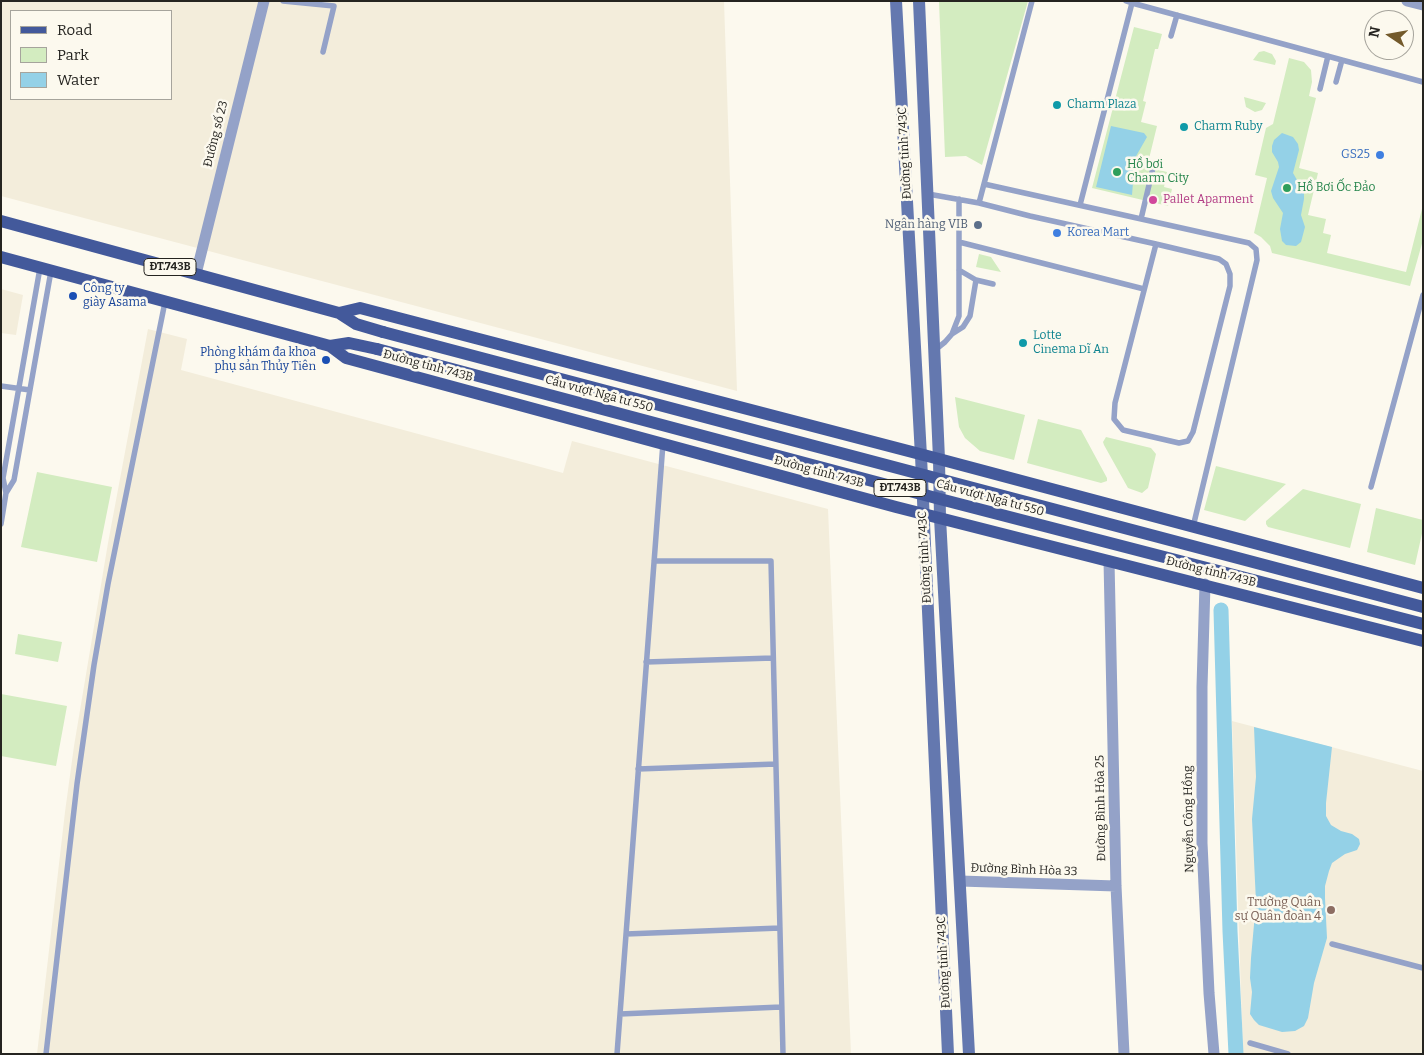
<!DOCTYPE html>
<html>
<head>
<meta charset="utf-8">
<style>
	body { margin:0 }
	#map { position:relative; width:1424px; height:1055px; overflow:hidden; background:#fcf9ee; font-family:Bitter,serif }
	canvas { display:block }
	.frame { position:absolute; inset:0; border:2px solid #252420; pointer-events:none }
	.legend { position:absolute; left:10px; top:10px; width:162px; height:90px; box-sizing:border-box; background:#fcf9ee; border:1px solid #a6a49c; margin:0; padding:6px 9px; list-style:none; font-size:15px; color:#252420 }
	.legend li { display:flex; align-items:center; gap:10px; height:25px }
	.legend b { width:25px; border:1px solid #a6a49c }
	.north { position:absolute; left:1364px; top:10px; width:50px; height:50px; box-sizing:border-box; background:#fcf9ee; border:1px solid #a6a49c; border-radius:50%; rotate:282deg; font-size:14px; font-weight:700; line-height:20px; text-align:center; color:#252420 }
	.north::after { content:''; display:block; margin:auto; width:18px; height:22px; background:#735a2b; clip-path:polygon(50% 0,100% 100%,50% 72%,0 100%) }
</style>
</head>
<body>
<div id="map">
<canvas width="1424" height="1055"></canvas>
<div class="frame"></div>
<ul class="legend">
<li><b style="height:6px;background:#43599b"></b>Road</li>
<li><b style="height:14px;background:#d3ecc0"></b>Park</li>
<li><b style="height:14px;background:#94d1e7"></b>Water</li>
</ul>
<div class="north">N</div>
</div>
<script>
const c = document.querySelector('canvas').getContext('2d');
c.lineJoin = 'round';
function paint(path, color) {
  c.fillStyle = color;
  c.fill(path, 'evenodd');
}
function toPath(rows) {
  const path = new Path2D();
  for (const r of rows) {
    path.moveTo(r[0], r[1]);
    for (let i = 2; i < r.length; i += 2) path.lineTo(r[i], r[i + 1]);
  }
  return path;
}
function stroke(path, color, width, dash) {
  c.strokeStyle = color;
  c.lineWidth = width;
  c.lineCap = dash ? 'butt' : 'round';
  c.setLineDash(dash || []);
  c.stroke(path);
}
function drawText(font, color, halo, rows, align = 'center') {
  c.font = font + ' Bitter,serif';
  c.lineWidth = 5;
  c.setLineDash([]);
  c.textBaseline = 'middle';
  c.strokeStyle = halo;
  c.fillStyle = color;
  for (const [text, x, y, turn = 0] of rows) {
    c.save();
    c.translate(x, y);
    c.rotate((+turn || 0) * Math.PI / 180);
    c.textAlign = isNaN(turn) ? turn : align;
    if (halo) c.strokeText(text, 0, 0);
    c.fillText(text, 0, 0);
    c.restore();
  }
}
const built = toPath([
	[1,1,724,1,737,391,1,196],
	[11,11,171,11,171,99,11,99],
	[1,289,23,295,16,335,1,333],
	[148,329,187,339,181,370,563,473,572,441,828,509,851,1054,37,1054,65,812,74,746,108,543],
	[1232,721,1423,771,1423,1054,1243,1054]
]);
const green = toPath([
	[939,1,1028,1,982,165,966,156,945,157],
	[1134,27,1162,34,1158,49,1155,49,1143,101,1146,102,1141,122,1157,126,1147,167,1167,172,1164,187,1172,189,1168,206,1092,188],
	[1264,51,1272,54,1276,61,1275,65,1253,60,1259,52],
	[1289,58,1304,62,1311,70,1312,82,1309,96,1316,98,1299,168,1318,173,1308,215,1326,219,1323,233,1331,235,1327,253,1406,272,1423,205,1423,240,1410,286,1272,253,1270,246,1261,237,1254,233,1267,178,1255,175,1266,128,1273,124],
	[1244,97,1266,103,1262,110,1255,112,1246,107],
	[979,254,991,257,1001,272,976,267],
	[955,397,1025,415,1014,460,980,451,965,438,959,427],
	[1038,419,1081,430,1107,478,1107,481,1101,483,1027,463],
	[1106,437,1151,448,1156,454,1148,488,1142,493,1128,488,1104,445,1103,442],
	[1216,466,1286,484,1245,521,1204,510],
	[37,472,112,487,97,562,21,547],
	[1303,489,1361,504,1350,548,1268,527,1266,524,1266,521],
	[1376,508,1423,520,1423,529,1415,565,1367,552],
	[18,634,62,642,58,662,15,654],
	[1,694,67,706,56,766,1,756]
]);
const water = toPath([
	[1111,126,1144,133,1147,137,1135,158,1132,195,1096,187],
	[1282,133,1293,137,1298,144,1299,150,1293,173,1304,192,1304,199,1301,215,1305,227,1301,242,1296,246,1286,245,1282,241,1280,229,1283,213,1273,198,1271,191,1279,167,1278,162,1272,152,1272,146,1274,140],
	[1254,727,1332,747,1326,803,1326,816,1331,825,1341,831,1352,834,1359,839,1360,844,1357,850,1345,854,1332,863,1329,871,1325,886,1325,898,1327,938,1314,983,1308,1018,1304,1026,1295,1031,1282,1032,1259,1025,1254,1020,1250,1014,1252,992,1250,978,1251,958,1256,902,1252,819,1256,777]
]);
const canal = toPath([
	[1221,610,1230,931,1236,1054]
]);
const service = toPath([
	[283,1,334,6,323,52],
	[1132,3,1423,82],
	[1171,36,1177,15],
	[1336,82,1342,60],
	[1320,89,1328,56],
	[984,184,1249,243,1256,249,1257,260,1193,527],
	[928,194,979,203,1030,216,1156,244],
	[979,203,1032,1],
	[1080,205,1132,3,1126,1],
	[1141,219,1153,168],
	[959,242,1144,289],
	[1156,244,1219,259,1226,264,1230,274,1230,286,1193,432,1188,441,1179,443,1123,430,1114,419,1115,403,1156,244],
	[976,280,993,284],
	[952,334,963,327,970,316,976,280,959,270],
	[935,350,945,342,952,334,959,316,959,199],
	[1,386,30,390],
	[1371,487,1423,295],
	[6,493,14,480,51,271],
	[1,524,6,493,3,478,40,268],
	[654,561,771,561,783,1054],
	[646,662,773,658],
	[638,769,776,764],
	[626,934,780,928],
	[1332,944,1423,968],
	[620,1014,781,1007],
	[1250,1043,1288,1054],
	[46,1054,77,784,94,665,108,584,165,302],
	[617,1054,663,443]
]);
const minor = toPath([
	[1407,1,1423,5],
	[196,274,264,1],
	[1109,561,1116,886,1124,1054],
	[1205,584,1202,687,1202,843,1209,993,1214,1054],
	[960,881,1116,886]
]);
const secondary = toPath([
	[896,1,921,456,948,1054],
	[919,1,939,459,940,518,969,1054]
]);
const primary = toPath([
	[1,221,339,313,356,324,383,332],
	[1,257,330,346,346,358,896,507,1423,641],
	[339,313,360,308,939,459,1423,588],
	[330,346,349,343,377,349]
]);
const primaryBridge = toPath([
	[383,332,1423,607],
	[377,349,936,498,1423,624]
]);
const markers = [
	[1057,105,5,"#0f9aa8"],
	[1184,127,5,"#0f9aa8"],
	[1380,155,5,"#3f7fe0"],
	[1117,172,5,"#2e9e5b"],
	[1287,188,5,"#2e9e5b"],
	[1153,200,5,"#d1479c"],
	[978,225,5,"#5c6f8a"],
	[1057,233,5,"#3f7fe0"],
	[73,296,5,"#1a4fb4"],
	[1023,343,5,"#0f9aa8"],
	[326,360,5,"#1a4fb4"],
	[1331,910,5,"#8d6e63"]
];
const shields = [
	[170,267,52],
	[900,488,52]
];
const shieldNames = [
	["ĐT.743B",170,267],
	["ĐT.743B",900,488]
];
const cultureNames = [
	["Charm Plaza",1067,105],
	["Charm Ruby",1194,127],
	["Lotte",1033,336],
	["Cinema Dĩ An",1033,350]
];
const streetNames = [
	["Đường số 23",216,134,-76],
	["Đường tỉnh 743C",905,153,-93],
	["Đường tỉnh 743B",428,366,15],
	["Cầu vượt Ngã tư 550",599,394,15],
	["Đường tỉnh 743B",819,472,15],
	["Cầu vượt Ngã tư 550",990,498,15],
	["Đường tỉnh 743C",925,557,-93],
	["Đường tỉnh 743B",1211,572,14],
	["Đường Bình Hòa 25",1101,808,-91],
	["Nguyễn Công Hồng",1189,819,-91],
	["Đường Bình Hòa 33",1024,870,2],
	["Đường tỉnh 743C",944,962,-93]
];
const shopNames = [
	["GS25",1370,155],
	["Korea Mart",1067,233,"left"]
];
const leisureNames = [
	["Hồ bơi",1127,165],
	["Charm City",1127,179],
	["Hồ Bơi Ốc Đảo",1297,188]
];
const hotelNames = [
	["Pallet Aparment",1163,200]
];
const serviceNames = [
	["Ngân hàng VIB",968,225]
];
const transitNames = [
	["Công ty",83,289],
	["giày Asama",83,303],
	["Phòng khám đa khoa",316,353,"right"],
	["phụ sản Thủy Tiên",316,367,"right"]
];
const educationNames = [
	["Trường Quân",1321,903],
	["sự Quân đoàn 4",1321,917]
];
paint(built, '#f3eddb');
paint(green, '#d3ecc0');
paint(water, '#94d1e7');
stroke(canal, '#94d1e7', 15);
stroke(service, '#94a2c8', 5.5);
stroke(minor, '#94a2c8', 11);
stroke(secondary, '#6478af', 12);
stroke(primary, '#43599b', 12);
stroke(primaryBridge, '#43599b', 12);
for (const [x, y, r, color] of markers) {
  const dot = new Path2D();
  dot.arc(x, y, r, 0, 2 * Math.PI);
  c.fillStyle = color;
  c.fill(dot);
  stroke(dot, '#fcf9ee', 2);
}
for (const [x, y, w] of shields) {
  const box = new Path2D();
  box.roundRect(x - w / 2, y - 8.5, w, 17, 4);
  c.fillStyle = '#fcf9ee';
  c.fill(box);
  stroke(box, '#252420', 1);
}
drawText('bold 11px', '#252420', null, shieldNames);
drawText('12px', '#0d838f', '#fcf9ee', cultureNames, 'left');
drawText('12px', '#252420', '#fcf9ee', streetNames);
drawText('12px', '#366cbe', '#fcf9ee', shopNames, 'right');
drawText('12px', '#27864d', '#fcf9ee', leisureNames, 'left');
drawText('12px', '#b23c85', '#fcf9ee', hotelNames, 'left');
drawText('12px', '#4e5e75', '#fcf9ee', serviceNames, 'right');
drawText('12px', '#164399', '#fcf9ee', transitNames, 'left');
drawText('12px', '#785e54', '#fcf9ee', educationNames, 'right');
</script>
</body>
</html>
